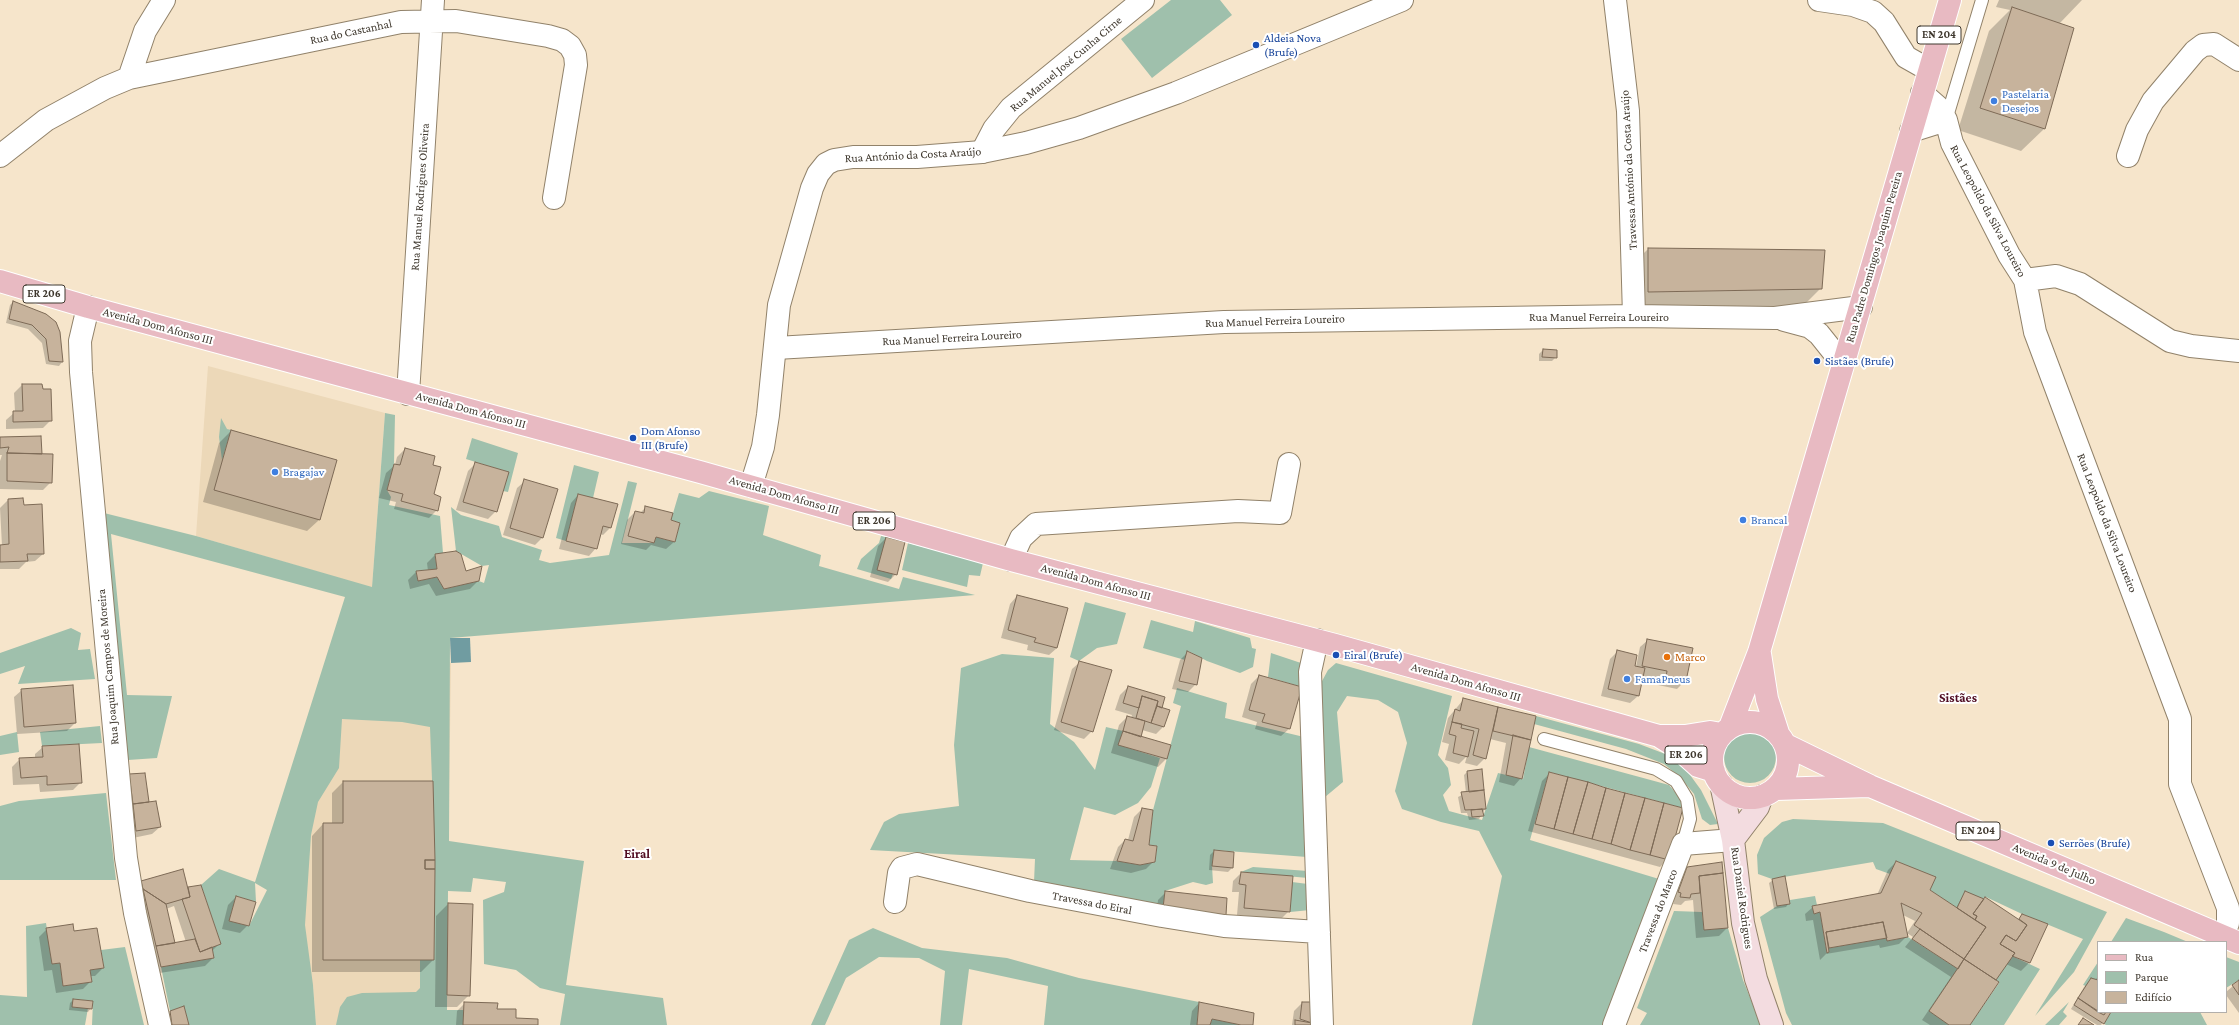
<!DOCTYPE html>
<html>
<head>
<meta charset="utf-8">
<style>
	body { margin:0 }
	#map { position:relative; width:2239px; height:1025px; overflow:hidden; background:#f6e5cb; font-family:"Crimson Pro",serif }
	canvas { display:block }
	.legend { position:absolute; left:2097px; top:941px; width:130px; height:72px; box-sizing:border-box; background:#fff; border:1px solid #b2afab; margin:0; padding:5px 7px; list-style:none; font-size:12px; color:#3f382e }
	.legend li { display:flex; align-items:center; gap:8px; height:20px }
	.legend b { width:20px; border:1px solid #b2afab }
</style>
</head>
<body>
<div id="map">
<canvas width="2239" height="1025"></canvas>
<ul class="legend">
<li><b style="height:5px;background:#e8bac2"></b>Rua</li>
<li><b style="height:11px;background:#9fc0ac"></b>Parque</li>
<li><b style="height:11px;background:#c7b39c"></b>Edifício</li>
</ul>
</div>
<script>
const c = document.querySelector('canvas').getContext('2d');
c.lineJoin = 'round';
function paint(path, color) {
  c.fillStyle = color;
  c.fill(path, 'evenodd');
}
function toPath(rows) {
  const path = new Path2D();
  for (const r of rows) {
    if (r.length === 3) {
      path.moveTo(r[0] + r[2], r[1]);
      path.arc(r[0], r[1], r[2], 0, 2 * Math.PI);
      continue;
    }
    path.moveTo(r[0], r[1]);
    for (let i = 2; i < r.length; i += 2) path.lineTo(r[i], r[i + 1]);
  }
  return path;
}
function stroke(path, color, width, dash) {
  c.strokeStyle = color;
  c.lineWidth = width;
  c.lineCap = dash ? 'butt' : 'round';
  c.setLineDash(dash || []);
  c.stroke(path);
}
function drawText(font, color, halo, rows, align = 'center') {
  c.font = font + ' "Crimson Pro",serif';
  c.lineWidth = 4;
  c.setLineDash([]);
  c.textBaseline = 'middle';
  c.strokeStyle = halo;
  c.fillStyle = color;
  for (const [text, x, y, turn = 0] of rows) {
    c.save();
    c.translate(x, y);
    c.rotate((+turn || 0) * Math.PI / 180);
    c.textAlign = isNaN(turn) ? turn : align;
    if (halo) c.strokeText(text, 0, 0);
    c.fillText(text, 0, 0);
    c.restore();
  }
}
const built = toPath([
	[208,366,385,413,372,587,451,663,446,1025,316,1025,313,985,249,926,268,890,366,586,196,536]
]);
const green = toPath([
	[1171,0,1220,0,1232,15,1152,78,1121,39],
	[385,413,395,415,394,464,387,490,391,497,389,505,440,516,443,553,435,555,437,569,416,571,418,581,437,577,444,589,479,581,484,583,489,565,482,566,456,551,451,507,461,515,499,526,502,537,542,550,539,560,550,563,609,555,628,481,637,483,622,543,654,543,656,537,675,542,680,523,671,520,679,493,699,498,709,491,769,506,763,535,821,555,819,566,899,589,903,577,975,595,450,638,449,841,584,861,566,985,663,998,667,1025,560,1025,565,994,540,988,516,970,484,964,483,900,504,892,506,882,473,878,471,892,448,891,447,1010,464,1010,463,1025,336,1025,340,1007,347,997,362,993,416,992,420,988,420,960,434,960,435,860,430,727,402,722,342,719,339,768,318,802,311,835,305,925,313,985,316,1025,189,1025,184,1006,170,1011,161,967,214,958,212,947,221,944,201,885,219,869,255,882,345,597,111,534,127,695,172,696,157,758,128,760,104,513,196,536,372,587],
	[255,883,267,890,249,926,229,921,236,896,256,902],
	[221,418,227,429,231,430,222,460,219,437],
	[472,438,518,453,508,492,503,491,508,472,466,459],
	[574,465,599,472,593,498,578,494,566,541,556,538],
	[881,536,886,537,893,574,891,579,857,569,861,559,879,543],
	[908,543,983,563,980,576,969,575,967,587,902,570],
	[1085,602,1126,613,1117,644,1097,648,1079,661,1070,657],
	[1151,620,1193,632,1195,621,1250,638,1252,648,1256,649,1253,667,1240,673,1207,661,1188,651,1185,660,1143,648],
	[71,628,81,633,78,650,90,649,95,679,18,684,25,666,0,674,0,653],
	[1271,653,1301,663,1302,687,1268,677],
	[1002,654,1054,658,1050,724,1074,742,1095,770,1106,727,1123,731,1119,745,1160,758,1151,787,1138,803,1115,815,1084,807,1070,860,1117,861,1140,865,1155,862,1157,846,1149,845,1153,810,1181,706,1173,703,1177,688,1227,703,1225,718,1304,737,1307,857,1214,850,1212,866,1213,883,1206,885,1193,882,1165,891,1163,908,1034,882,1035,859,870,850,884,822,899,814,959,806,954,745,961,668],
	[1336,663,1452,696,1438,755,1448,768,1451,785,1443,795,1449,811,1482,820,1498,773,1523,779,1529,747,1669,785,1680,798,1683,808,1549,772,1530,840,1659,879,1602,1025,1472,1025,1502,876,1479,831,1441,822,1402,809,1395,791,1407,743,1398,712,1378,700,1347,696,1337,712,1343,782,1325,797,1321,683,1328,670],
	[1536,716,1639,744,1668,755,1685,768,1701,790,1718,824,1710,825,1702,819,1694,794,1680,777,1664,764,1626,749,1534,724],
	[100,726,102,743,42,746,40,732],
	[1750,757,26],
	[17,732,19,752,0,755,0,736],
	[106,793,116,880,0,880,0,806,19,801],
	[1793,819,1883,823,2107,912,2074,972,2035,1016,2083,939,2022,914,1986,897,1957,908,1930,890,1935,877,1896,861,1890,874,1876,869,1873,862,1772,879,1758,874,1757,855,1764,838,1782,822],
	[1253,867,1308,871,1308,878,1241,872],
	[1292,882,1308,884,1310,910,1290,912],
	[1815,896,1817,905,1813,906,1814,914,1820,912,1827,953,1829,952,1829,948,1887,938,1888,941,1908,937,1958,969,1929,1011,1949,1025,1792,1025,1786,1013,1760,917,1777,906,1790,904,1790,900],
	[1674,911,1702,912,1704,930,1728,928,1743,980,1761,1025,1640,1025,1647,1013,1637,1008],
	[2126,918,2164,932,2188,942,2111,942],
	[46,923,52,964,60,963,63,986,92,982,90,970,104,968,101,950,125,947,144,1025,92,1025,93,1001,73,999,72,1007,88,1008,85,1025,0,1025,0,995,27,997,26,926],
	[873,928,922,948,1007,958,1079,978,1199,1002,1197,1025,1044,1025,1048,986,969,969,962,1025,940,1025,945,971,919,958,879,957,846,978,825,1025,811,1025,849,940],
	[2012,956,2040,969,2004,1025,1970,1025,1999,983,1996,980],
	[2226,957,2239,962,2239,980,2226,988],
	[2098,962,2097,981,2091,978,2086,986,2083,985],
	[2069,1002,2063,1012,2067,1016,2059,1025,2045,1025],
	[2111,1012,2200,1012,2207,1025,2106,1025,2104,1024],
	[1212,1019,1241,1025,1210,1025]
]);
const water = toPath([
	[450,638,470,638,471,662,451,663]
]);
const shadow = toPath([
	[1999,0,2082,0,2059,24,2044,129,2021,151,1958,130,1989,31,2010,10,1996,7],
	[1648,249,1821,288,1798,311,1626,314,1626,271],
	[13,302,59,332,62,362,59,366,46,364,42,343,28,329,6,323,10,305],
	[1543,350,1556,357,1552,361,1539,361,1539,354],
	[22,385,51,420,43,428,6,429,6,420,15,412,14,393],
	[231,431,319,520,307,531,203,502,219,443],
	[0,438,41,455,51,482,43,490,0,489,0,461,2,455,0,455],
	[405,449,431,466,432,495,437,510,429,518,394,509,396,502,379,498,386,473,395,465,397,457],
	[476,463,496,511,488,519,456,510,468,471],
	[525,481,543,537,535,545,503,535,517,488],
	[578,495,611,527,603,535,600,534,596,548,589,556,559,549,571,503],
	[8,500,23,506,43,554,35,561,26,562,19,569,0,569,0,546,2,546,0,508],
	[646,507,669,521,674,542,666,549,651,545,646,550,621,544,627,520,635,512,640,513],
	[886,538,896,574,888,582,870,577,878,546],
	[435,555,465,572,478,581,470,589,436,596,429,584,410,589,408,580,416,572,428,571,427,563],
	[1017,596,1057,648,1049,655,1027,650,1028,645,1001,638,1010,604],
	[1648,640,1692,649,1685,681,1677,689,1658,685,1660,679,1642,676,1638,696,1630,703,1601,696,1610,659,1618,651,1636,667,1640,647],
	[1188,652,1196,684,1188,692,1172,689,1180,660],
	[1080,662,1092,731,1084,739,1054,730,1072,669],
	[1259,676,1289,729,1281,736,1255,729,1257,722,1242,717,1251,684],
	[1128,687,1164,698,1161,708,1163,727,1156,734,1142,730,1140,737,1170,746,1166,759,1158,767,1111,753,1119,725,1127,717,1131,718,1132,715,1115,710,1120,695],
	[22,690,75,723,67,731,17,734,14,697],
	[1463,700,1535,716,1521,778,1514,786,1499,782,1506,743,1490,739,1485,758,1477,766,1465,763,1467,756,1459,764,1445,760,1449,744,1442,742,1448,718],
	[43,747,81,782,73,790,40,792,39,784,13,785,12,767,20,759,35,758,35,754],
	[1467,772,1485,809,1479,819,1469,820,1467,813,1461,813,1458,797,1466,793,1464,775],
	[1550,773,1668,859,1660,867,1528,831,1542,781],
	[130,775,160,827,152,834,128,839],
	[343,782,433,960,421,972,312,972,312,836,323,824,332,824,332,793],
	[1142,809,1147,846,1154,861,1146,869,1131,873,1110,869,1118,847,1125,840,1128,840,1134,817],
	[1214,851,1233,853,1232,868,1228,872,1209,870,1210,855],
	[1896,862,1929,891,1956,908,1965,892,2018,920,2022,915,2046,925,2029,963,2021,971,2006,964,1969,1025,1930,1025,1922,1020,1951,977,1905,947,1913,937,1907,933,1915,921,1903,915,1907,936,1899,944,1880,948,1879,945,1826,954,1820,960,1813,920,1806,921,1805,914,1813,907,1877,895,1888,870],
	[1721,863,1727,928,1719,936,1696,938,1693,900,1685,901,1681,905,1673,904,1674,901,1671,900,1680,876,1688,868],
	[1241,873,1289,911,1281,919,1237,915,1239,892,1232,892,1233,881],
	[1773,880,1789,903,1786,907,1774,909,1769,883],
	[142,882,187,888,201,886,220,943,212,951,213,958,205,966,153,974,134,890],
	[174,906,186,942,174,944,166,909],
	[1166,892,1226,899,1225,915,1217,923,1156,916,1158,900],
	[236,897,248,925,240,933,222,929,228,905],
	[448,904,469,995,457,1007,435,1007,436,916],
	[47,929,73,933,103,968,95,976,90,976,91,981,83,989,56,993,52,970,44,971,39,937],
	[2098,976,2098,1012,2110,1012,2101,1025,2097,1025,2071,1009,2084,987,2091,979,2095,981],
	[2239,981,2239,1013,2226,995,2226,992],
	[73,1000,91,1008,88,1012,69,1010,70,1003],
	[465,1003,496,1010,515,1019,537,1025,456,1025,457,1011],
	[1199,1003,1252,1025,1190,1025,1192,1011],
	[1302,1003,1314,1013,1311,1025,1292,1025,1294,1011],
	[170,1012,188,1025,163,1025,162,1020]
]);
const building = toPath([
	[2012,7,2074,28,2045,129,1980,108,2012,7],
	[1648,248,1825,250,1822,289,1648,292,1648,248],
	[13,301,46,314,56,322,60,332,63,362,49,361,46,339,32,325,9,319,13,301],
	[1543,349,1557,350,1557,358,1542,357,1543,349],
	[22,384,42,384,43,389,51,389,52,421,13,422,13,411,23,411,22,384],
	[231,430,337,460,320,520,214,490,231,430],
	[41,436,42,454,7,453,9,447,0,448,0,437,41,436],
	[405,448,435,456,433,465,441,467,434,494,441,497,438,511,401,501,403,494,387,490,394,464,400,465,405,448],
	[7,453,53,454,52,483,7,481,7,453],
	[475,462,509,472,497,512,463,502,475,462],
	[524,479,558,489,543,538,510,528,524,479],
	[578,494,618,504,611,528,603,526,597,549,566,541,578,494],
	[23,498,24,505,42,504,44,554,27,554,28,561,0,562,0,545,9,544,8,499,23,498],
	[645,506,673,513,671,520,680,523,675,542,656,537,654,543,628,536,635,511,644,513,645,506],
	[886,537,905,542,897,575,877,570,886,537],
	[456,551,461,554,466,571,482,566,479,581,444,589,437,577,418,581,416,571,437,569,435,554,456,551],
	[1017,595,1068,608,1057,648,1034,642,1036,638,1008,630,1017,595],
	[1647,639,1693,648,1686,681,1666,677,1667,671,1642,666,1647,639],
	[1617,650,1637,655,1635,666,1645,668,1639,696,1608,689,1617,650],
	[1187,651,1202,658,1197,685,1179,681,1187,651],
	[1079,661,1112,670,1093,732,1061,722,1079,661],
	[1259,675,1302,687,1290,729,1262,722,1265,714,1249,710,1259,675],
	[73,685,76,723,24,727,21,689,73,685],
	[1128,686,1165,697,1162,708,1157,706,1158,701,1142,696,1139,708,1123,703,1128,686],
	[1142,696,1158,701,1151,723,1136,718,1142,696],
	[1463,698,1498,707,1486,759,1473,755,1479,729,1452,722,1455,709,1460,711,1463,698],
	[1157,706,1170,710,1164,727,1151,723,1157,706],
	[1498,707,1536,716,1531,740,1493,731,1498,707],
	[1127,716,1145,721,1141,737,1123,731,1127,716],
	[1452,722,1462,724,1461,728,1474,731,1468,757,1453,753,1456,736,1449,734,1452,722],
	[1123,731,1171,745,1167,759,1118,745,1123,731],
	[1513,735,1531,740,1522,779,1506,775,1513,735],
	[79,744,82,783,47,785,47,776,21,778,19,758,43,757,42,746,79,744],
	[1482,769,1484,790,1469,792,1467,771,1482,769],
	[1549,772,1568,777,1554,829,1535,824,1549,772],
	[145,773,149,802,133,804,129,774,145,773],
	[1568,777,1588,782,1573,834,1554,829,1568,777],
	[343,781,433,781,435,860,425,860,425,869,435,869,434,960,323,960,323,823,343,823,343,781],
	[1588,782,1606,788,1592,839,1573,834,1588,782],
	[1606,788,1625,793,1611,844,1592,839,1606,788],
	[1484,790,1486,809,1465,810,1461,792,1484,790],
	[1625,793,1645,798,1630,850,1611,844,1625,793],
	[1645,798,1664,803,1650,855,1630,850,1645,798],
	[156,801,161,827,136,831,133,804,156,801],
	[1664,803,1683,808,1669,860,1650,855,1664,803],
	[1142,808,1153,810,1149,845,1157,846,1155,862,1140,865,1117,861,1125,839,1133,841,1142,808],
	[1482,809,1484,816,1472,817,1471,810,1482,809],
	[1214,850,1234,852,1233,868,1212,866,1214,850],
	[425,860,435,860,435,869,425,869,425,860],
	[1896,861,1936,877,1930,890,1986,927,1964,959,1914,925,1922,913,1901,903,1908,937,1887,941,1883,922,1826,932,1829,952,1827,953,1820,912,1814,914,1812,906,1881,893,1896,861],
	[1722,862,1723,873,1699,876,1700,893,1691,894,1690,898,1680,897,1681,893,1678,892,1687,867,1722,862],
	[183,869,190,897,166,904,143,889,141,881,183,869],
	[1241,872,1293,876,1290,912,1244,908,1246,885,1239,884,1241,872],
	[1723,873,1728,928,1704,930,1699,876,1723,873],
	[1785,876,1790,904,1777,906,1772,879,1785,876],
	[201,885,221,944,200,952,182,899,190,897,188,887,201,885],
	[143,889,166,904,175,943,156,946,143,889],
	[1165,891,1227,898,1226,915,1163,908,1165,891],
	[1965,891,1984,899,1973,914,1977,916,1975,920,1957,908,1965,891],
	[236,896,256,902,249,926,229,921,236,896],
	[1985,897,2027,925,2016,941,2006,935,2000,944,2015,953,1996,980,1964,959,1986,927,1975,920,1977,916,1973,914,1985,897],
	[448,903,473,904,470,996,447,995,448,903],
	[2022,914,2048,924,2030,963,2012,956,2015,953,2000,944,2006,935,2016,941,2027,925,2019,919,2022,914],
	[1883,922,1887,938,1829,948,1826,932,1883,922],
	[73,924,74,931,97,928,104,968,90,970,92,982,63,986,60,963,52,964,46,928,73,924],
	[1920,929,1964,959,1958,969,1912,939,1920,929],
	[195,939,200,952,212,947,214,958,161,967,156,946,195,939],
	[1964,959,1999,982,1970,1025,1949,1025,1929,1011,1964,959],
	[2091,978,2098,980,2098,1011,2078,998,2091,978],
	[2239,980,2239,995,2232,985,2239,980],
	[2078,998,2098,1012,2104,1015,2106,1012,2111,1012,2104,1024,2074,1005,2078,998],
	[73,999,93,1001,92,1009,72,1007,73,999],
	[464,1002,498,1003,497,1009,516,1009,516,1018,538,1019,538,1025,463,1025,464,1002],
	[1199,1002,1254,1013,1253,1025,1241,1025,1212,1019,1210,1025,1197,1025,1199,1002],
	[1302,1002,1311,1002,1312,1023,1300,1019,1302,1002],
	[184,1006,189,1025,172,1025,170,1011,184,1006],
	[2083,1018,2094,1025,2078,1025,2083,1018],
	[1295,1020,1312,1023,1312,1025,1295,1025,1295,1020]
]);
const service = toPath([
	[1946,120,1982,0],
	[1544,739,1656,769,1676,781,1687,799,1690,819,1683,844]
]);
const minor = toPath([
	[1615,0,1628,111,1634,316],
	[129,78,145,31,164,0],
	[1922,93,1938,107,1946,120,1952,143,2009,255,2025,280,2035,332,2180,719,2180,784,2228,908,2228,923,2223,936],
	[1911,131,1946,120],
	[982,152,994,129,1011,108,1143,0],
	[0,156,46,120,105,88,129,78,401,22,456,21,548,36,562,40,570,46,575,55,576,65,554,198],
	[2128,156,2137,130,2153,101,2195,51,2203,45,2214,44,2239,60],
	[2025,280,2056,276,2080,284,2170,341,2191,346,2239,351],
	[1784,320,1810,327,1819,334,1843,364],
	[776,348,1224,322,1634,316,1775,318,1861,307],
	[408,394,433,0],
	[1011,560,1021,538,1036,524,1238,511,1280,513,1289,464],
	[1317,640,1310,672,1322,1025],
	[895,902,899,873,902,868,917,864,1030,891,1162,916,1224,926,1319,932],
	[1614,1025,1683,844,1733,840]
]);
const tertiary = toPath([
	[1819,0,1853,5,1873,12,1884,22,1906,57,1929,70],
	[88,307,80,341,81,372,126,858,135,913,160,1025],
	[751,486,763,447,768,415,779,305,812,188,818,174,826,164,834,160,853,157,917,157,982,152,1026,143,1079,128,1176,93,1402,0]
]);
const secondary = toPath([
	[1721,784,1733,840,1743,923,1756,979,1772,1025],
	[1733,840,1758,807,1762,796]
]);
const primary = toPath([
	[0,281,88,307,700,472,1011,560,1335,645,1659,736,1685,736,1710,732,1721,734],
	[1760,654,1767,699,1778,733],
	[1750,760,38],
	[1730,727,1759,652,1950,0],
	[1659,736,1678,748,1698,766,1714,771],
	[1786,745,1870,786,2239,943],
	[1776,789,1868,786]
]);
const markers = [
	[1256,45,4,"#1a4fb4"],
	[1994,101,4,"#3f7fe0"],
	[1817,361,4,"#1a4fb4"],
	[633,438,4,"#1a4fb4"],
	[275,472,4,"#3f7fe0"],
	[1743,520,4,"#3f7fe0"],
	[1336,655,4,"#1a4fb4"],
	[1667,657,4,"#e8710a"],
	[1627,679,4,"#3f7fe0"],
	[2051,843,4,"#1a4fb4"]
];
const shields = [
	[1939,35,44],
	[44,294,42],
	[874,521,42],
	[1686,755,42],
	[1978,831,44]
];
const shieldNames = [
	["EN 204",1939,35],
	["ER 206",44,294],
	["ER 206",874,521],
	["ER 206",1686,755],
	["EN 204",1978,831]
];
const streetNames = [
	["Rua do Castanhal",351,32,-12],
	["Rua Manuel José Cunha Cirne",1066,64,-40],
	["Rua António da Costa Araújo",913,155,-3],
	["Travessa António da Costa Araújo",1629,170,-93],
	["Rua Manuel Rodrigues Oliveira",420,197,-86],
	["Rua Leopoldo da Silva Loureiro",1988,211,62],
	["Rua Padre Domingos Joaquim Pereira",1874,257,-74],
	["Rua Manuel Ferreira Loureiro",1599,317],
	["Rua Manuel Ferreira Loureiro",1275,321,-2],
	["Avenida Dom Afonso III",158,326,15],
	["Rua Manuel Ferreira Loureiro",952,338,-3],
	["Avenida Dom Afonso III",471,410,15],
	["Avenida Dom Afonso III",784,495,16],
	["Rua Leopoldo da Silva Loureiro",2107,523,69],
	["Avenida Dom Afonso III",1096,582,15],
	["Rua Joaquim Campos de Moreira",108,667,-95],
	["Avenida Dom Afonso III",1466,682,16],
	["Avenida 9 de Julho",2054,864,23],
	["Rua Daniel Rodrigues",1742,898,82],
	["Travessa do Eiral",1092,903,11],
	["Travessa do Marco",1658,911,-69]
];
const transitNames = [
	["Aldeia Nova",1264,38],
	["(Brufe)",1264,52],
	["Sistães (Brufe)",1825,361],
	["Dom Afonso",641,431],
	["III (Brufe)",641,445],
	["Eiral (Brufe)",1344,655],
	["Serrões (Brufe)",2059,843]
];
const shopNames = [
	["Pastelaria",2002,94],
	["Desejos",2002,108],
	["Bragajav",283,472],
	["Brancal",1751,520],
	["FamaPneus",1635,679]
];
const foodNames = [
	["Marco",1675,657]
];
const neighbourhoodNames = [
	["Sistães",1958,698],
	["Eiral",637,854]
];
paint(built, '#ecd8b8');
paint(green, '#9fc0ac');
paint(water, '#709ca1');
paint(shadow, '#0003');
paint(building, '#c7b39c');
stroke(building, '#7d6a56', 1);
stroke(service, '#91826a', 14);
stroke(minor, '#91826a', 24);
stroke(tertiary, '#91826a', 24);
stroke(secondary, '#91826a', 24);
stroke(primary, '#fff', 24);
stroke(service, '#fff', 12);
stroke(minor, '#fff', 22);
stroke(tertiary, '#fff', 22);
stroke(secondary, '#f3dce0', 22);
stroke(primary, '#e8bac2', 22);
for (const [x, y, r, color] of markers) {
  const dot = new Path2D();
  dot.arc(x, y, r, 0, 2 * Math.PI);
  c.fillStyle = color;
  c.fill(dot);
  stroke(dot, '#fff', 1.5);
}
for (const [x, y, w] of shields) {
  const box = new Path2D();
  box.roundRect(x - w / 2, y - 9, w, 18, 3);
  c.fillStyle = '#fff';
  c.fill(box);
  stroke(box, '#3f382e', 1);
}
drawText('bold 11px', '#3f382e', null, shieldNames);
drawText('12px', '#3f382e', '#fff', streetNames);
drawText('12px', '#164399', '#fff', transitNames, 'left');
drawText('12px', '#366cbe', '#fff', shopNames, 'left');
drawText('12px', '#c56008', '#fff', foodNames, 'left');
drawText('bold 13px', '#510d23', '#fff', neighbourhoodNames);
</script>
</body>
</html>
